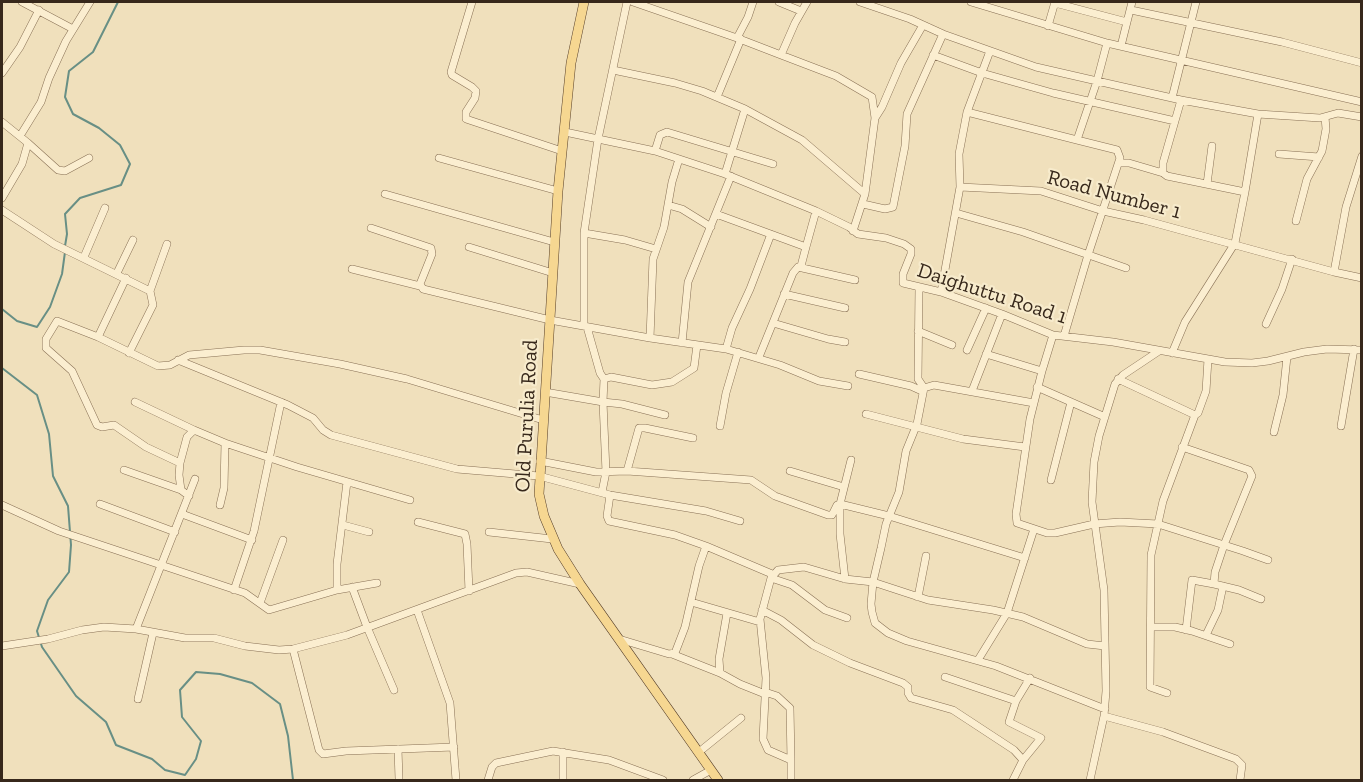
<!DOCTYPE html>
<html>
<head>
<meta charset="utf-8">
<style>
	body { margin:0 }
	#map { position:relative; width:1363px; height:782px; overflow:hidden; background:#f0e0bc; font-family:"Zilla Slab",serif }
	canvas { display:block }
	.frame { position:absolute; inset:0; border:3px solid #37281b; pointer-events:none }
</style>
</head>
<body>
<div id="map">
<canvas width="1363" height="782"></canvas>
<div class="frame"></div>
</div>
<script>
const c = document.querySelector('canvas').getContext('2d');
c.lineJoin = 'round';
function toPath(rows) {
  const path = new Path2D();
  for (const r of rows) {
    path.moveTo(r[0], r[1]);
    for (let i = 2; i < r.length; i += 2) path.lineTo(r[i], r[i + 1]);
  }
  return path;
}
function stroke(path, color, width, dash) {
  c.strokeStyle = color;
  c.lineWidth = width;
  c.lineCap = dash ? 'butt' : 'round';
  c.setLineDash(dash || []);
  c.stroke(path);
}
function drawText(font, color, halo, rows, align = 'center') {
  c.font = font + ' "Zilla Slab",serif';
  c.lineWidth = 4.5;
  c.setLineDash([]);
  c.textBaseline = 'middle';
  c.strokeStyle = halo;
  c.fillStyle = color;
  for (const [text, x, y, turn = 0] of rows) {
    c.save();
    c.translate(x, y);
    c.rotate((+turn || 0) * Math.PI / 180);
    c.textAlign = isNaN(turn) ? turn : align;
    if (halo) c.strokeText(text, 0, 0);
    c.fillText(text, 0, 0);
    c.restore();
  }
}
const stream = toPath([
	[65,246,67,234,65,214,80,198,121,185,130,164,120,145,99,128,73,114,65,97,69,71,93,52,118,2],
	[2,309,17,321,37,327,50,307,62,274,65,252],
	[2,368,37,395,49,434,53,476,68,506,71,545,69,572,48,600,37,631,42,647,76,696,106,722,116,745,152,759,165,770,185,775,196,759,201,741,182,717,180,690,196,672,220,674,252,683,280,704,288,736,293,780]
]);
const minor = toPath([
	[22,2,73,29],
	[472,2,451,72,452,75,472,87,476,91,475,98,466,112,466,119,562,151],
	[633,2,737,38,781,55,795,23,807,2],
	[779,2,801,11],
	[860,2,910,19,943,34,1036,67,1097,81,1107,43],
	[971,2,1107,43,1362,102],
	[1055,3,1127,22],
	[1131,10,1282,42,1362,63],
	[1048,26,1055,2],
	[737,38,748,17,753,2],
	[1121,46,1132,2],
	[781,55,836,76,872,97,875,118,865,194],
	[933,55,982,73,1053,93,1175,121],
	[613,70,675,83,702,91,745,109,802,140,865,194,853,231],
	[2,73,20,47,39,10],
	[717,97,741,39],
	[1172,98,1196,2],
	[1181,100,1258,114,1245,192],
	[967,112,990,51],
	[1258,114,1320,118,1338,113,1362,117],
	[875,118,882,107,901,63,923,25],
	[2,122,28,143,22,164,2,198],
	[565,132,655,151,725,174,816,211,849,227,858,234,886,238,904,244,911,249,911,254,903,274,903,283,941,292,1002,314,1053,335,1113,342,1225,362,1252,363,1268,361,1304,352,1327,349,1362,350],
	[20,136,41,102,49,78,66,41,90,2],
	[28,143,58,170,65,171,89,158],
	[655,151,660,135,667,132,773,164],
	[1279,154,1319,157],
	[439,158,558,191],
	[1120,163,1129,163,1163,173],
	[725,174,745,109],
	[1207,184,1212,146],
	[960,187,959,154,967,112,1077,140,1097,81,1181,100,1163,163,1163,173,1167,176,1245,192,1235,243,1185,322,1172,353],
	[385,194,554,242],
	[863,204,885,209,893,207,905,146,907,114,943,34],
	[668,205,682,209,711,227],
	[2,210,54,244,150,291,153,305,129,353],
	[956,213,1023,232,1126,268],
	[716,214,806,247,816,211],
	[1296,221,1307,179,1322,151,1326,129,1325,117],
	[371,228,431,248,432,254,420,284,423,289,550,320,650,338,726,349,780,365,819,381,848,386],
	[584,233,625,240,656,249],
	[469,247,553,273],
	[84,257,105,208],
	[801,266,806,247],
	[352,269,420,286],
	[1334,272,1346,207,1362,156],
	[117,273,133,240],
	[919,288,918,379,924,388],
	[150,291,167,244],
	[941,292,960,187,1041,191,1103,211,1144,220,1334,272,1362,278],
	[784,294,845,308],
	[773,323,828,339,845,342],
	[1266,324,1282,289,1292,259],
	[918,331,952,345],
	[1053,335,1042,371,1030,419,1016,514,1017,523,1047,533,1055,533,1094,524,1120,522,1158,524,1243,551,1268,560],
	[1064,336,1088,255,1120,158,1117,150,1077,140],
	[98,337,126,278],
	[650,338,653,259,664,227,672,182,679,159],
	[682,343,688,282,731,176],
	[726,349,732,328,750,289,771,234],
	[967,350,986,308],
	[986,354,1042,371],
	[759,357,793,273,798,267,855,280],
	[178,360,288,405,313,418,323,430,331,435,457,469,539,476,610,495,706,511,740,521],
	[859,374,911,386,922,391],
	[604,379,600,373,587,327,584,326,584,233,598,139,627,2],
	[1118,379,1195,415,1198,413,1206,391,1208,359],
	[1037,387,1105,417],
	[972,391,1002,314],
	[545,392,603,402,606,472,602,492],
	[135,402,194,430],
	[1034,403,934,385,924,388,917,424,906,451,899,492,886,524,881,548,873,582,871,604,872,612,875,623,888,633,907,641,996,666,1105,709],
	[866,414,963,439,1025,447],
	[665,415,622,404,603,402,604,379,611,377,652,385,672,382,694,368,697,345],
	[720,426,726,393,738,352],
	[1341,426,1354,349],
	[1274,432,1283,395,1287,357],
	[1182,447,1249,470,1252,476,1224,545,1215,572,1214,584,1239,590,1261,599],
	[540,461,596,472,627,471,751,480,775,496,828,515,832,515,837,505,840,504,889,516,1025,558],
	[180,463,146,447,114,425,102,427,97,425,72,371,46,348,46,339,57,321,98,337,158,366,170,365,189,355,244,350,260,350,340,364,407,379,543,420],
	[124,470,181,490],
	[627,471,639,428,645,428,693,438],
	[790,471,844,487],
	[1051,480,1071,402],
	[610,495,607,516,609,521,675,535,706,546,772,574],
	[189,496,181,490,179,475,180,463,187,437,194,430,225,443,297,467,410,500],
	[100,504,175,532],
	[2,505,59,531,245,593,269,610,337,590,377,583],
	[220,505,224,488,225,443],
	[182,514,252,540],
	[418,522,465,534,467,544,469,591],
	[343,525,369,532],
	[489,532,552,539],
	[771,578,792,585,825,610,847,618],
	[845,579,840,534,840,504,851,460],
	[352,587,367,627,394,690],
	[234,590,254,531,281,402],
	[337,590,337,564,347,482],
	[918,597,926,556],
	[691,602,760,622],
	[260,603,283,540],
	[417,610,450,703,456,780],
	[762,610,781,620,813,645,850,663,903,683,908,687,908,693,911,698,953,710,1014,750,1023,760,1013,780],
	[727,613,719,659,720,673,740,684,765,694],
	[1151,627,1175,627,1192,631,1230,644],
	[136,629,195,479],
	[1186,630,1192,580,1214,584],
	[1206,635,1218,610,1223,586],
	[619,639,669,654,675,653,685,627,699,566,706,546],
	[2,646,48,639,82,630,104,627,136,629,185,638,214,638,245,646,279,650,293,649,347,635,516,573,527,572,580,584],
	[293,649,319,750,323,754,346,751,454,747],
	[672,654,720,673],
	[978,660,1007,613,1034,529],
	[945,677,1016,701,1009,722,1041,738,1023,760],
	[765,692,777,696,790,708,791,760],
	[1167,693,1150,687,1151,555,1163,501,1195,415],
	[138,699,153,633],
	[1016,701,1030,678],
	[1104,716,1163,732,1236,759,1242,765,1240,780],
	[398,749,399,779],
	[563,752,563,780],
	[699,752,741,718],
	[488,780,492,767,496,763,553,751,609,760,663,780],
	[693,780,711,770],
	[791,780,791,760,768,750,763,739,766,678,760,619,771,578,778,570,804,567,845,579,873,582,928,600,993,610,1023,617,1087,644,1105,646],
	[1090,780,1104,716,1106,691,1104,590,1092,502,1094,462,1099,436,1115,384,1123,375,1159,351]
]);
const major = toPath([
	[584,2,571,63,558,191,539,494,544,516,558,549,580,584,718,780]
]);
const streetNames = [
	["Road Number 1",1114,195,15],
	["Daighuttu Road 1",992,294,18],
	["Old Purulia Road",527,416,-87]
];
stroke(stream, '#688f85', 2);
stroke(minor, '#887055', 8);
stroke(major, '#553e2a', 10);
stroke(minor, '#fbeed0', 7);
stroke(major, '#f6d791', 9);
drawText('21px', '#37281b', '#f7ebcc', streetNames);
</script>
</body>
</html>
